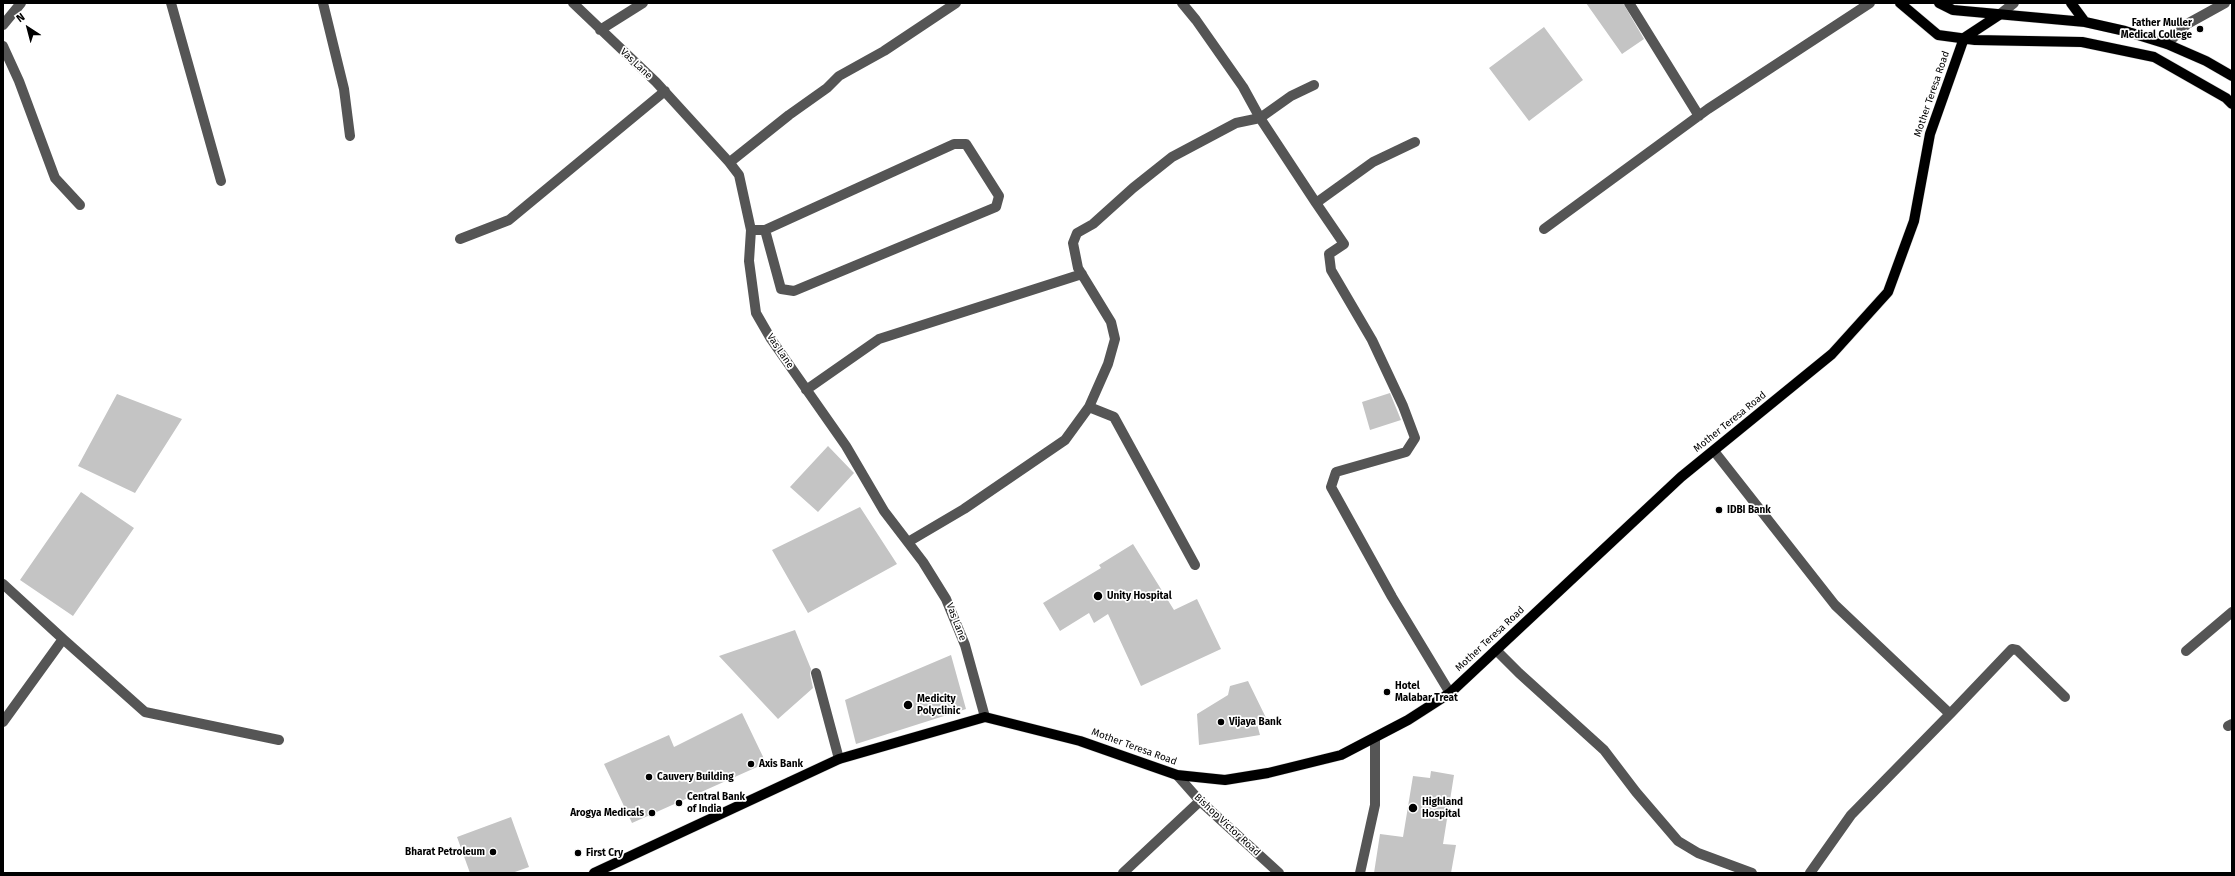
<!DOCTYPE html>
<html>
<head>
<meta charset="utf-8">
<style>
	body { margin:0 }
	#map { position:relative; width:2235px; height:876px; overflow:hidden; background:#fff; font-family:"Fira Sans",sans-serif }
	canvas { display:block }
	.frame { position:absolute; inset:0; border:4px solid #000; pointer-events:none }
	.north { position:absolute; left:8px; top:8px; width:40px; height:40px; -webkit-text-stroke:3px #fff; paint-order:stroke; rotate:324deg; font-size:11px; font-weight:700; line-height:16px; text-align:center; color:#000 }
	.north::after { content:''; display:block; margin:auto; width:14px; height:18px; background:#000; clip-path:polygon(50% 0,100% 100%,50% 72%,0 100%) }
</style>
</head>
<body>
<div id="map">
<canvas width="2235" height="876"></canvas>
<div class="frame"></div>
<div class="north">N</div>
</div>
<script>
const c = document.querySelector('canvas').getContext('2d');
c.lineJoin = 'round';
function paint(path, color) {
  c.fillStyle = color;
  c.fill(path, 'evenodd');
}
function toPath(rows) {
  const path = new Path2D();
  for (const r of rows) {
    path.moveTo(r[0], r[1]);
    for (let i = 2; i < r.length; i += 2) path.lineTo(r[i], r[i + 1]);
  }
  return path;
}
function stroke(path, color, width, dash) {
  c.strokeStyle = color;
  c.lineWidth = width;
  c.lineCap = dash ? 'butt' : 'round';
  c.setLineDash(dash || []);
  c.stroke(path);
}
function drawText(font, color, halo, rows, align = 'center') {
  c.font = font + ' "Fira Sans",sans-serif';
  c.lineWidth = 3.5;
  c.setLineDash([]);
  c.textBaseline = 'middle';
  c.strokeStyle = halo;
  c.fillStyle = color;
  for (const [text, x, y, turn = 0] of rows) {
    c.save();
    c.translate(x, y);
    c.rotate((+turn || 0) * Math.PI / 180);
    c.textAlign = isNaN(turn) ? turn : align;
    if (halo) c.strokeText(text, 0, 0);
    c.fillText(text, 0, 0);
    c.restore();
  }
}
const building = toPath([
	[1586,3,1623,3,1644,39,1622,54],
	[1544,27,1583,80,1529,121,1489,68],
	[1390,393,1401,420,1370,430,1362,402],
	[117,394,182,419,135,493,78,466],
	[828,446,854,473,818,512,790,487],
	[81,492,134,528,73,616,20,580],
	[860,507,897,564,808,613,772,550],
	[1133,544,1174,610,1197,599,1221,649,1141,686,1108,614,1094,623,1089,613,1060,631,1043,603,1101,568,1099,565],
	[795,630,811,669,810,674,813,688,778,719,719,656],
	[951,655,966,709,856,744,845,700],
	[1248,681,1269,724,1257,724,1260,735,1199,745,1197,714,1228,695,1230,686],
	[742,713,766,763,632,823,604,764,669,735,674,747],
	[1431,771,1454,775,1443,844,1456,845,1451,873,1374,873,1380,834,1403,837,1413,776,1430,778],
	[511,817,529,867,512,873,470,873,457,837]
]);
const minor = toPath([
	[171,3,221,181],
	[323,3,344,89,350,136],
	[573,3,656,82,729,162,739,175,751,230,749,261,756,313,771,339,846,446,884,511,923,562,946,599,965,645,985,717],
	[1182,3,1196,20,1243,87,1260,118,1316,203,1373,162,1415,142],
	[1629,3,1699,116],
	[1999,15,2014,3],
	[3,25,21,3],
	[600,30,643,3],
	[2167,44,2187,24,2225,3],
	[3,46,19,81,55,178,80,205],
	[730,162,789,115,827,88,839,76,884,51,956,3],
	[1316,203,1344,244,1329,254,1331,270,1372,340,1403,406,1415,438,1406,452,1336,472,1331,487,1392,597,1450,693],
	[1544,229,1708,109,1870,3],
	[751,230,765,230,954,144,966,144,999,196,996,207,794,291,781,289,765,230],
	[460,239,509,220,665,91],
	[806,390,879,339,1082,274],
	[1089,407,1114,417,1195,565],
	[1714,451,1835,605,1950,714,1851,815,1810,873],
	[908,542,964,509,1065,440,1089,407,1108,364,1115,339,1111,322,1078,268,1073,243,1077,233,1093,224,1133,188,1172,157,1236,123,1260,118,1291,96,1314,85],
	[3,584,63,639,3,722],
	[63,639,145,712,279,740],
	[1496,650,1519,673,1604,750,1636,792,1678,841,1698,853,1752,873],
	[2186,651,2232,612],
	[816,673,839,759],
	[1950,714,2012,649,2017,650,2065,697],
	[2228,726,2232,724],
	[1177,775,1200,801,1279,873],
	[1123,873,1200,801],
	[1360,873,1375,805,1375,738]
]);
const major = toPath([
	[1900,3,1938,35,1975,40,2082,42,2154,57,2226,98,2232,104],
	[1939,3,1953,10,2085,22,2125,31,2167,44,2206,61,2232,76],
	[2071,3,2085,22],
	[594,873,839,759,985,717,1080,741,1177,775,1225,780,1268,773,1341,755,1408,720,1450,693,1681,477,1832,354,1888,292,1914,221,1930,134,1964,38,1999,15]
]);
const markers = [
	[2200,29,4,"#000"],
	[1719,510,4,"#000"],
	[1098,596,5,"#000"],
	[1387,692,4,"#000"],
	[908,705,5,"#000"],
	[1221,722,4,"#000"],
	[751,764,4,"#000"],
	[649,777,4,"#000"],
	[679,803,4,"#000"],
	[1413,808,5,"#000"],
	[652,813,4,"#000"],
	[493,852,4,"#000"],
	[578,853,4,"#000"]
];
const poiNames = [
	["Father Muller",2192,23,"right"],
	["Medical College",2192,35,"right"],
	["IDBI Bank",1727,510],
	["Unity Hospital",1107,596],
	["Hotel",1395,686],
	["Malabar Treat",1395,698],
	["Medicity",917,699],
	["Polyclinic",917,711],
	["Vijaya Bank",1229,722],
	["Axis Bank",759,764],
	["Cauvery Building",657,777],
	["Central Bank",687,797],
	["of India",687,809],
	["Highland",1422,802],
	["Hospital",1422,814],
	["Arogya Medicals",644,813,"right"],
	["Bharat Petroleum",485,852,"right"],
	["First Cry",586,853]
];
const streetNames = [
	["Vas Lane",636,64,43],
	["Mother Teresa Road",1932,94,-71],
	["Vas Lane",780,351,56],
	["Mother Teresa Road",1730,422,-39],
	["Vas Lane",956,622,69],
	["Mother Teresa Road",1490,639,-43],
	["Mother Teresa Road",1134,747,20],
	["Bishop Victor Road",1227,825,43]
];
paint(building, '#c4c4c4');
stroke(major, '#dbdbdb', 11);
stroke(minor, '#555', 10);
stroke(major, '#000', 10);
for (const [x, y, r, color] of markers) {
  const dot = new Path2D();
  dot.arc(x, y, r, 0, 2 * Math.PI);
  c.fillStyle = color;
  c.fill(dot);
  stroke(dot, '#fff', 1.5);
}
drawText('bold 10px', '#000', '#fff', poiNames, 'left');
drawText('10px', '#000', '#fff', streetNames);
</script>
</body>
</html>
